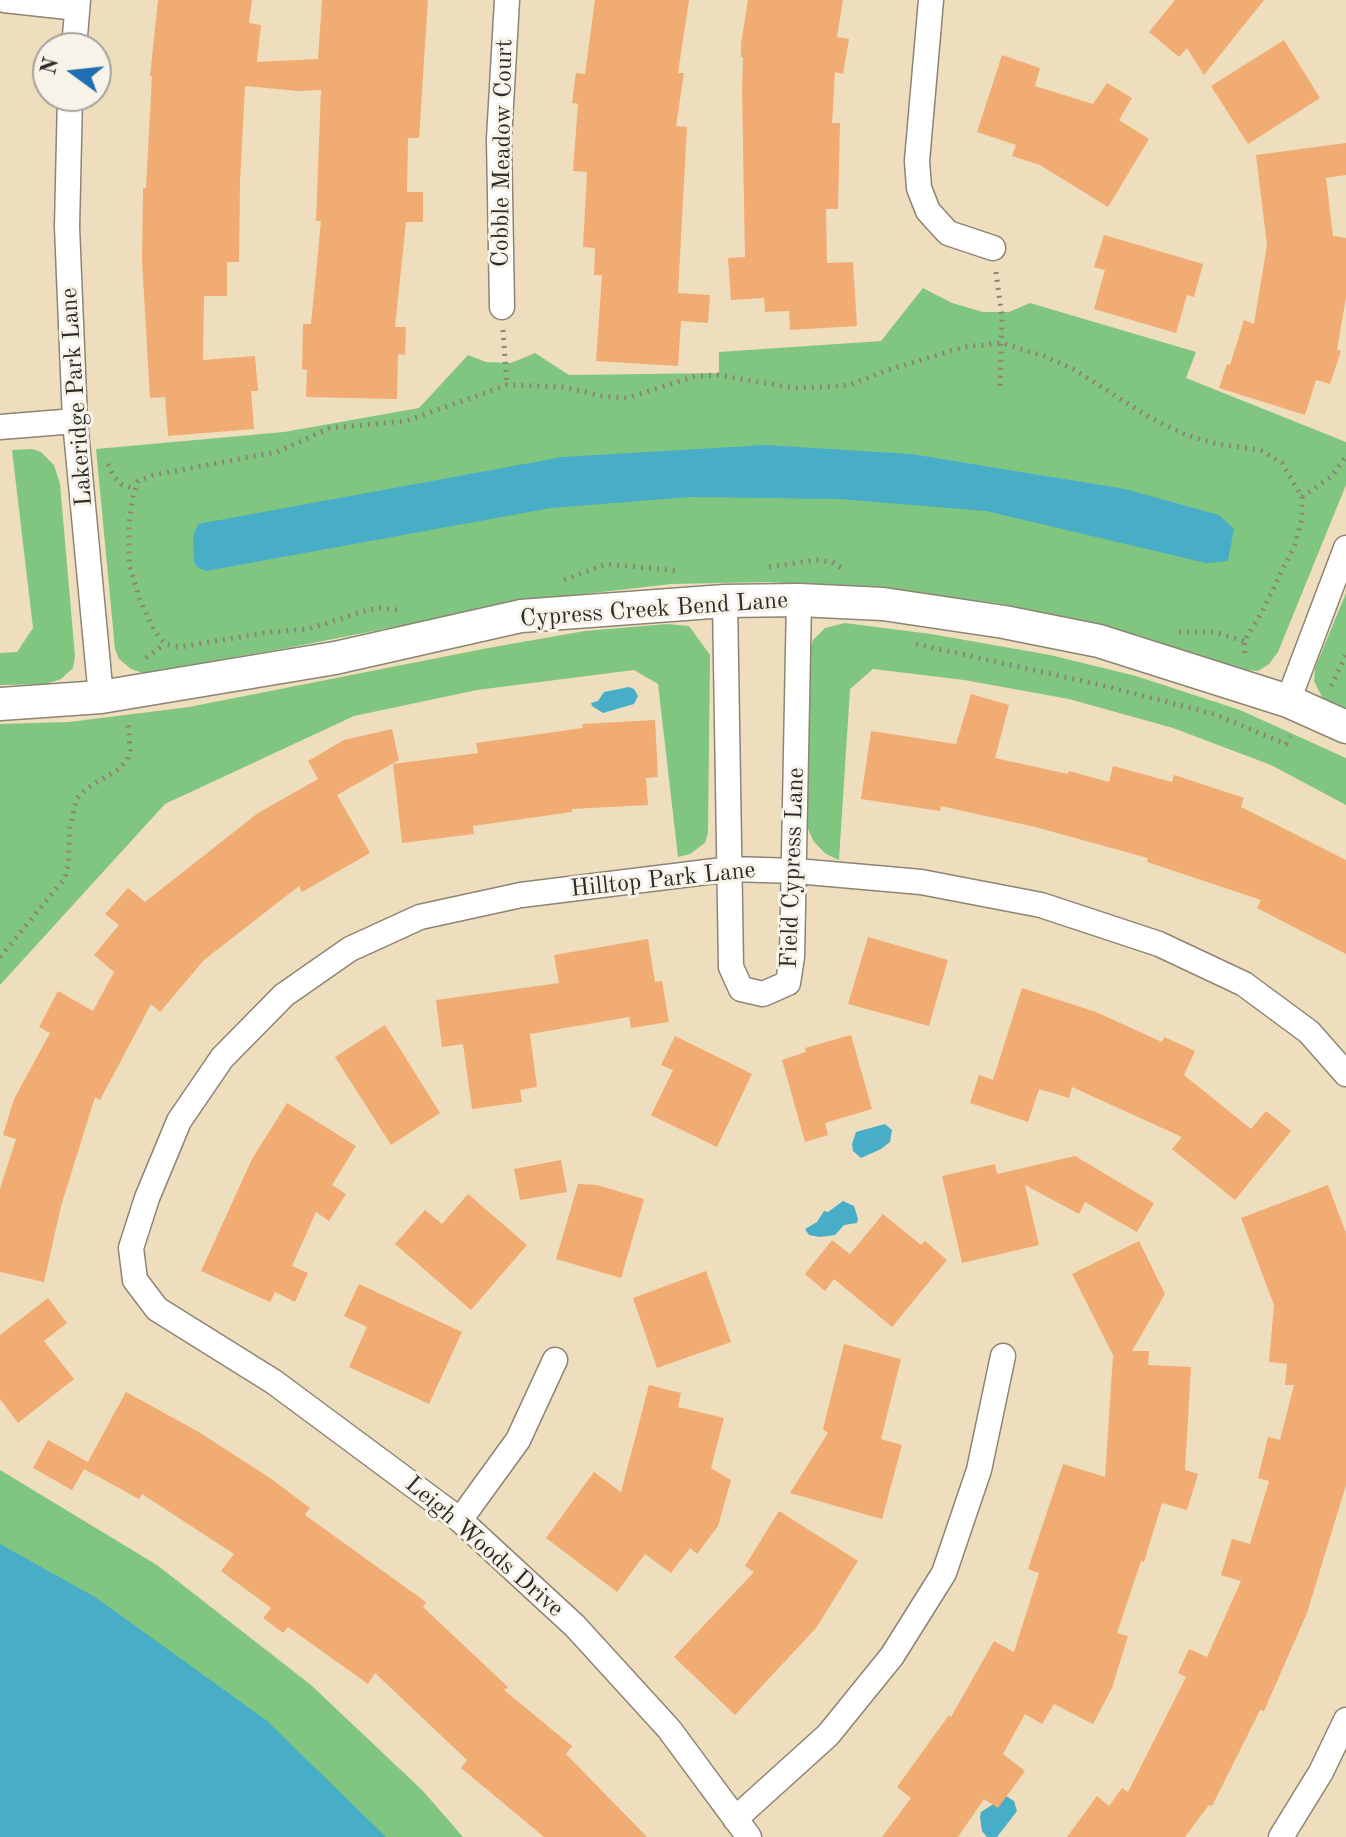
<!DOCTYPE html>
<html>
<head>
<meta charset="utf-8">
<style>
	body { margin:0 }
	#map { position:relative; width:1346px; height:1837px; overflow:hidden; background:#efdebd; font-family:"Old Standard TT",serif }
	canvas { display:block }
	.north { position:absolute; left:32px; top:32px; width:80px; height:80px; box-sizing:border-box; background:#f7f3e8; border:2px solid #a5a39c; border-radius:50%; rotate:285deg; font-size:22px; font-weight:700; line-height:32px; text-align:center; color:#2b2b2b }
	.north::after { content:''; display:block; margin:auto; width:28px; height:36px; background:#1f6fb2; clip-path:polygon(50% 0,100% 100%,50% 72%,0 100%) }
</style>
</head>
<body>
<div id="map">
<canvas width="1346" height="1837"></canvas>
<div class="north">N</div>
</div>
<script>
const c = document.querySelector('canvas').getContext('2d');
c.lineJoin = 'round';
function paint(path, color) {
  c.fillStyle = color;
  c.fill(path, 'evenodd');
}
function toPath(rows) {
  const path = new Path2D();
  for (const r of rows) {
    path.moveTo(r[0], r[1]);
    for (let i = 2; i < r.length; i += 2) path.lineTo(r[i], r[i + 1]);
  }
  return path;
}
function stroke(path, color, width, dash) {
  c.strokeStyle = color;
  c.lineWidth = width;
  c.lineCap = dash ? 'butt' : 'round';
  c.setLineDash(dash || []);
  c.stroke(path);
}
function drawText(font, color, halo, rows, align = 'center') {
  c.font = font + ' "Old Standard TT",serif';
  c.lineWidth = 6;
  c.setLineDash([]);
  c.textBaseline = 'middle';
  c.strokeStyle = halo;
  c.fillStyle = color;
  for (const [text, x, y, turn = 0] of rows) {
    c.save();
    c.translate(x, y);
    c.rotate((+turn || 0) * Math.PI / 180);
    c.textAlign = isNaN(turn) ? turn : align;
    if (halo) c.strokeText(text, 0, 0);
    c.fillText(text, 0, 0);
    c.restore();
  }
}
const green = toPath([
	[923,288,952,303,983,312,1009,312,1030,303,1196,352,1186,378,1346,442,1346,485,1278,652,1269,664,1258,671,1237,669,1122,633,1003,604,884,589,769,582,671,584,532,600,287,648,143,673,131,669,119,659,115,649,96,449,284,432,419,408,468,355,486,362,511,363,535,353,569,375,719,373,719,352,881,341],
	[32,449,41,452,54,465,60,484,75,656,73,668,61,679,46,684,0,685,0,653,17,652,33,628,12,450],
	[1346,593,1346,713,1324,701,1314,681,1315,668],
	[845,623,931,634,1050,655,1136,676,1240,710,1346,758,1346,805,1271,765,1173,728,1069,699,964,680,873,669,850,689,839,860,826,854,814,842,807,827,808,659,813,640,825,628],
	[667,624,689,626,710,655,708,833,705,843,690,854,678,857,658,684,634,670,477,690,354,716,165,804,0,985,0,724,69,722,189,707,488,648,585,631],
	[0,1470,157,1565,311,1685,423,1791,463,1837,0,1837]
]);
const water = toPath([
	[766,445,911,454,1125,489,1219,515,1234,529,1228,561,1206,563,986,511,838,499,691,497,551,508,206,571,197,567,194,562,193,537,198,524,562,457],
	[629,687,634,689,638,696,634,704,603,713,592,706,591,703,598,701,604,692],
	[885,1124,892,1130,890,1142,881,1149,861,1158,853,1151,852,1144,856,1132],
	[843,1201,854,1206,858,1219,857,1223,844,1225,835,1235,820,1237,809,1235,805,1229,817,1222,824,1211,828,1212],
	[0,1544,95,1597,266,1720,386,1837,0,1837],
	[1006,1796,1014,1801,1017,1811,997,1837,987,1837,982,1831,980,1817,981,1812]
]);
const building = toPath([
	[158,0,252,0,249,23,261,25,257,62,318,59,322,0,428,0,419,138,408,138,407,192,423,192,423,222,406,222,395,327,406,327,405,355,398,354,397,399,306,397,307,370,302,369,303,324,311,324,321,221,316,221,321,90,298,91,245,86,240,182,239,262,227,262,227,296,204,296,203,360,255,356,258,391,251,391,254,429,168,436,165,397,150,398,142,261,143,188,146,188,152,76,150,76],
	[595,0,689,0,678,73,684,73,676,126,687,127,678,293,710,295,708,323,681,321,678,366,596,361,602,275,594,275,595,248,583,247,587,172,573,171,578,104,572,103,576,73,585,74],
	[748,0,843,0,837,37,849,39,843,74,835,72,832,123,840,123,838,209,826,209,827,263,853,262,857,326,790,330,789,311,765,312,764,298,731,300,728,258,745,257,742,90,743,57,741,57,741,44],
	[1175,0,1264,0,1204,75,1187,48,1179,57,1149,32],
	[1284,40,1320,98,1248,144,1211,86],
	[1002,55,1040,68,1035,86,1093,104,1107,83,1132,98,1119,120,1149,139,1108,207,1040,165,1012,156,1016,145,977,132],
	[1346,143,1346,175,1326,178,1333,236,1346,238,1346,297,1337,350,1341,351,1330,384,1316,380,1305,415,1219,388,1227,364,1230,365,1244,320,1254,324,1267,245,1256,155],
	[1104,235,1203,264,1194,297,1187,295,1176,333,1094,309,1105,270,1094,267],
	[971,694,1009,705,995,758,1068,774,1069,771,1109,782,1113,766,1172,782,1174,775,1244,798,1241,807,1346,860,1346,954,1257,908,1261,900,1147,862,1148,858,1035,827,941,806,940,811,861,799,871,731,956,744],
	[655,720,658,777,646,778,648,805,572,809,572,812,473,826,474,834,402,843,393,764,478,753,476,743,583,728,582,724],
	[392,729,399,760,337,795,370,853,302,892,299,886,204,960,160,1012,151,1004,100,1100,95,1097,61,1206,44,1282,0,1272,0,1189,16,1139,3,1135,14,1099,50,1033,39,1027,58,991,93,1011,114,972,94,955,119,925,105,914,128,888,145,902,258,813,318,779,308,761,344,740],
	[868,937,948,960,929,1026,848,1004],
	[648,939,655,982,662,981,669,1022,631,1028,629,1017,530,1034,537,1087,520,1090,522,1102,472,1109,463,1044,442,1047,436,1000,559,983,554,955],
	[1022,988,1096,1012,1162,1042,1164,1037,1195,1051,1184,1075,1251,1129,1266,1111,1291,1131,1235,1200,1172,1149,1182,1137,1072,1087,1069,1098,1039,1089,1028,1122,970,1103,979,1075,993,1080],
	[385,1025,440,1113,391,1145,335,1057],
	[851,1035,872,1109,825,1123,828,1135,805,1142,782,1060,806,1052,805,1048],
	[675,1036,752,1074,717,1147,651,1115,673,1070,661,1065],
	[287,1103,356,1146,332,1185,346,1194,329,1221,316,1212,292,1266,308,1273,295,1302,275,1292,270,1302,201,1271,252,1159],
	[1075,1156,1154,1203,1137,1232,1085,1202,1079,1214,1025,1185,1039,1245,962,1263,942,1176,995,1164,997,1174],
	[561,1160,567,1192,520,1200,514,1169],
	[578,1184,597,1185,644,1199,621,1278,556,1259],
	[1328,1185,1346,1233,1346,1485,1307,1613,1264,1711,1260,1710,1212,1806,1209,1805,1185,1837,1067,1837,1097,1796,1109,1806,1122,1788,1128,1792,1186,1677,1178,1673,1189,1649,1207,1657,1241,1581,1221,1575,1232,1539,1250,1544,1269,1481,1258,1478,1268,1437,1280,1440,1294,1385,1285,1385,1287,1364,1269,1362,1274,1305,1241,1218],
	[468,1194,527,1245,471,1310,395,1244,425,1210,442,1224],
	[883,1214,921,1245,925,1241,947,1260,892,1327,834,1279,825,1291,805,1274,832,1240,850,1254],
	[1139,1241,1165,1294,1132,1351,1149,1351,1148,1365,1191,1367,1185,1470,1198,1474,1187,1510,1162,1503,1144,1562,1141,1561,1117,1633,1128,1636,1112,1688,1093,1724,1054,1704,1042,1724,1025,1714,1003,1754,1025,1771,998,1808,984,1799,958,1837,882,1837,911,1798,897,1787,949,1715,951,1717,994,1641,1014,1652,1039,1573,1028,1569,1063,1464,1105,1477,1113,1355,1072,1274],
	[706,1271,731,1342,657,1368,633,1298],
	[359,1284,462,1332,429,1404,349,1367,367,1327,344,1316],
	[48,1298,67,1323,44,1341,74,1379,18,1423,0,1399,0,1335],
	[844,1344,901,1359,881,1439,902,1445,882,1519,790,1493,828,1433,823,1429],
	[649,1385,681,1393,678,1407,724,1418,711,1468,731,1480,718,1526,697,1554,690,1548,671,1573,645,1554,617,1592,546,1538,594,1472,621,1492],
	[126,1392,197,1431,270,1478,310,1508,305,1515,426,1602,423,1607,508,1687,504,1690,572,1746,566,1754,647,1837,544,1837,461,1768,467,1760,375,1673,368,1684,288,1627,283,1633,263,1618,271,1608,221,1571,234,1554,142,1494,139,1499,84,1469],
	[48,1440,88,1462,72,1490,33,1468],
	[779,1511,858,1561,816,1628,735,1715,674,1657,754,1572,745,1566]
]);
const path = toPath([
	[996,272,1002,317,1000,391],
	[503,330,507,385],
	[108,464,114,477,121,484,135,489],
	[1302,497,1332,476,1346,456],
	[769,567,816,560,832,562,844,570],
	[564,580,607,564,679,571],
	[397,610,380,608,368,610,308,629,271,632,179,647,165,644,154,630,140,600,129,564,129,523,133,496,138,481,153,475,277,452,330,428,406,421,507,385,564,387,602,396,627,398,696,376,717,375,794,388,823,387,849,385,888,370,964,347,1002,343,1044,356,1075,370,1149,417,1186,435,1217,444,1260,450,1282,463,1302,497,1302,519,1295,544,1262,612,1244,641,1245,655],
	[1179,632,1214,632,1244,641],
	[916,644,1101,685,1214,714,1286,744,1290,736],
	[146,658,165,644],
	[1331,686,1346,655],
	[0,957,65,878,68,866,70,827,77,798,87,788,119,769,127,760,130,750,128,721]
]);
const minor = toPath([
	[4,0,77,8],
	[931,0,917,161,919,188,928,211,948,233,993,248],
	[74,48,78,0],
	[70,96,67,227,75,421,101,697],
	[502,307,499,139,507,0],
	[0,427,75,421],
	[725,601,731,967,741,989,763,994,788,983,792,957,799,600],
	[1288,701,1346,548],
	[460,1520,518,1440,555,1360],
	[735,1819,828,1735,892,1656,944,1573,979,1470,1003,1356],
	[749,1837,669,1729,575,1626,460,1520,274,1382,157,1309,135,1280,131,1248,147,1198,179,1121,222,1058,284,995,350,949,420,917,521,895,731,869,796,871,921,882,1041,905,1159,944,1244,984,1309,1032,1346,1074],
	[1281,1837,1321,1772,1346,1720]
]);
const tertiary = toPath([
	[0,704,101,697,335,658,521,616,725,601,799,600,883,604,1004,622,1099,641,1288,701,1346,727]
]);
const streetNames = [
	["Cobble Meadow Court",503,153,-89],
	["Lakeridge Park Lane",77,397,-94],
	["Cypress Creek Bend Lane",654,610,-4],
	["Field Cypress Lane",793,868,-88],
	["Hilltop Park Lane",663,880,-6],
	["Leigh Woods Drive",484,1547,41]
];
paint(green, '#81c680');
paint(water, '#48aec7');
paint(building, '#f0ac72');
stroke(minor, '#8d8474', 27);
stroke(tertiary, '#8d8474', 35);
stroke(path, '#8d8474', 5, [2, 6]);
stroke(minor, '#fff', 24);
stroke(tertiary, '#fff', 32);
drawText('24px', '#2b2b2b', '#f7f3e8', streetNames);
</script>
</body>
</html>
